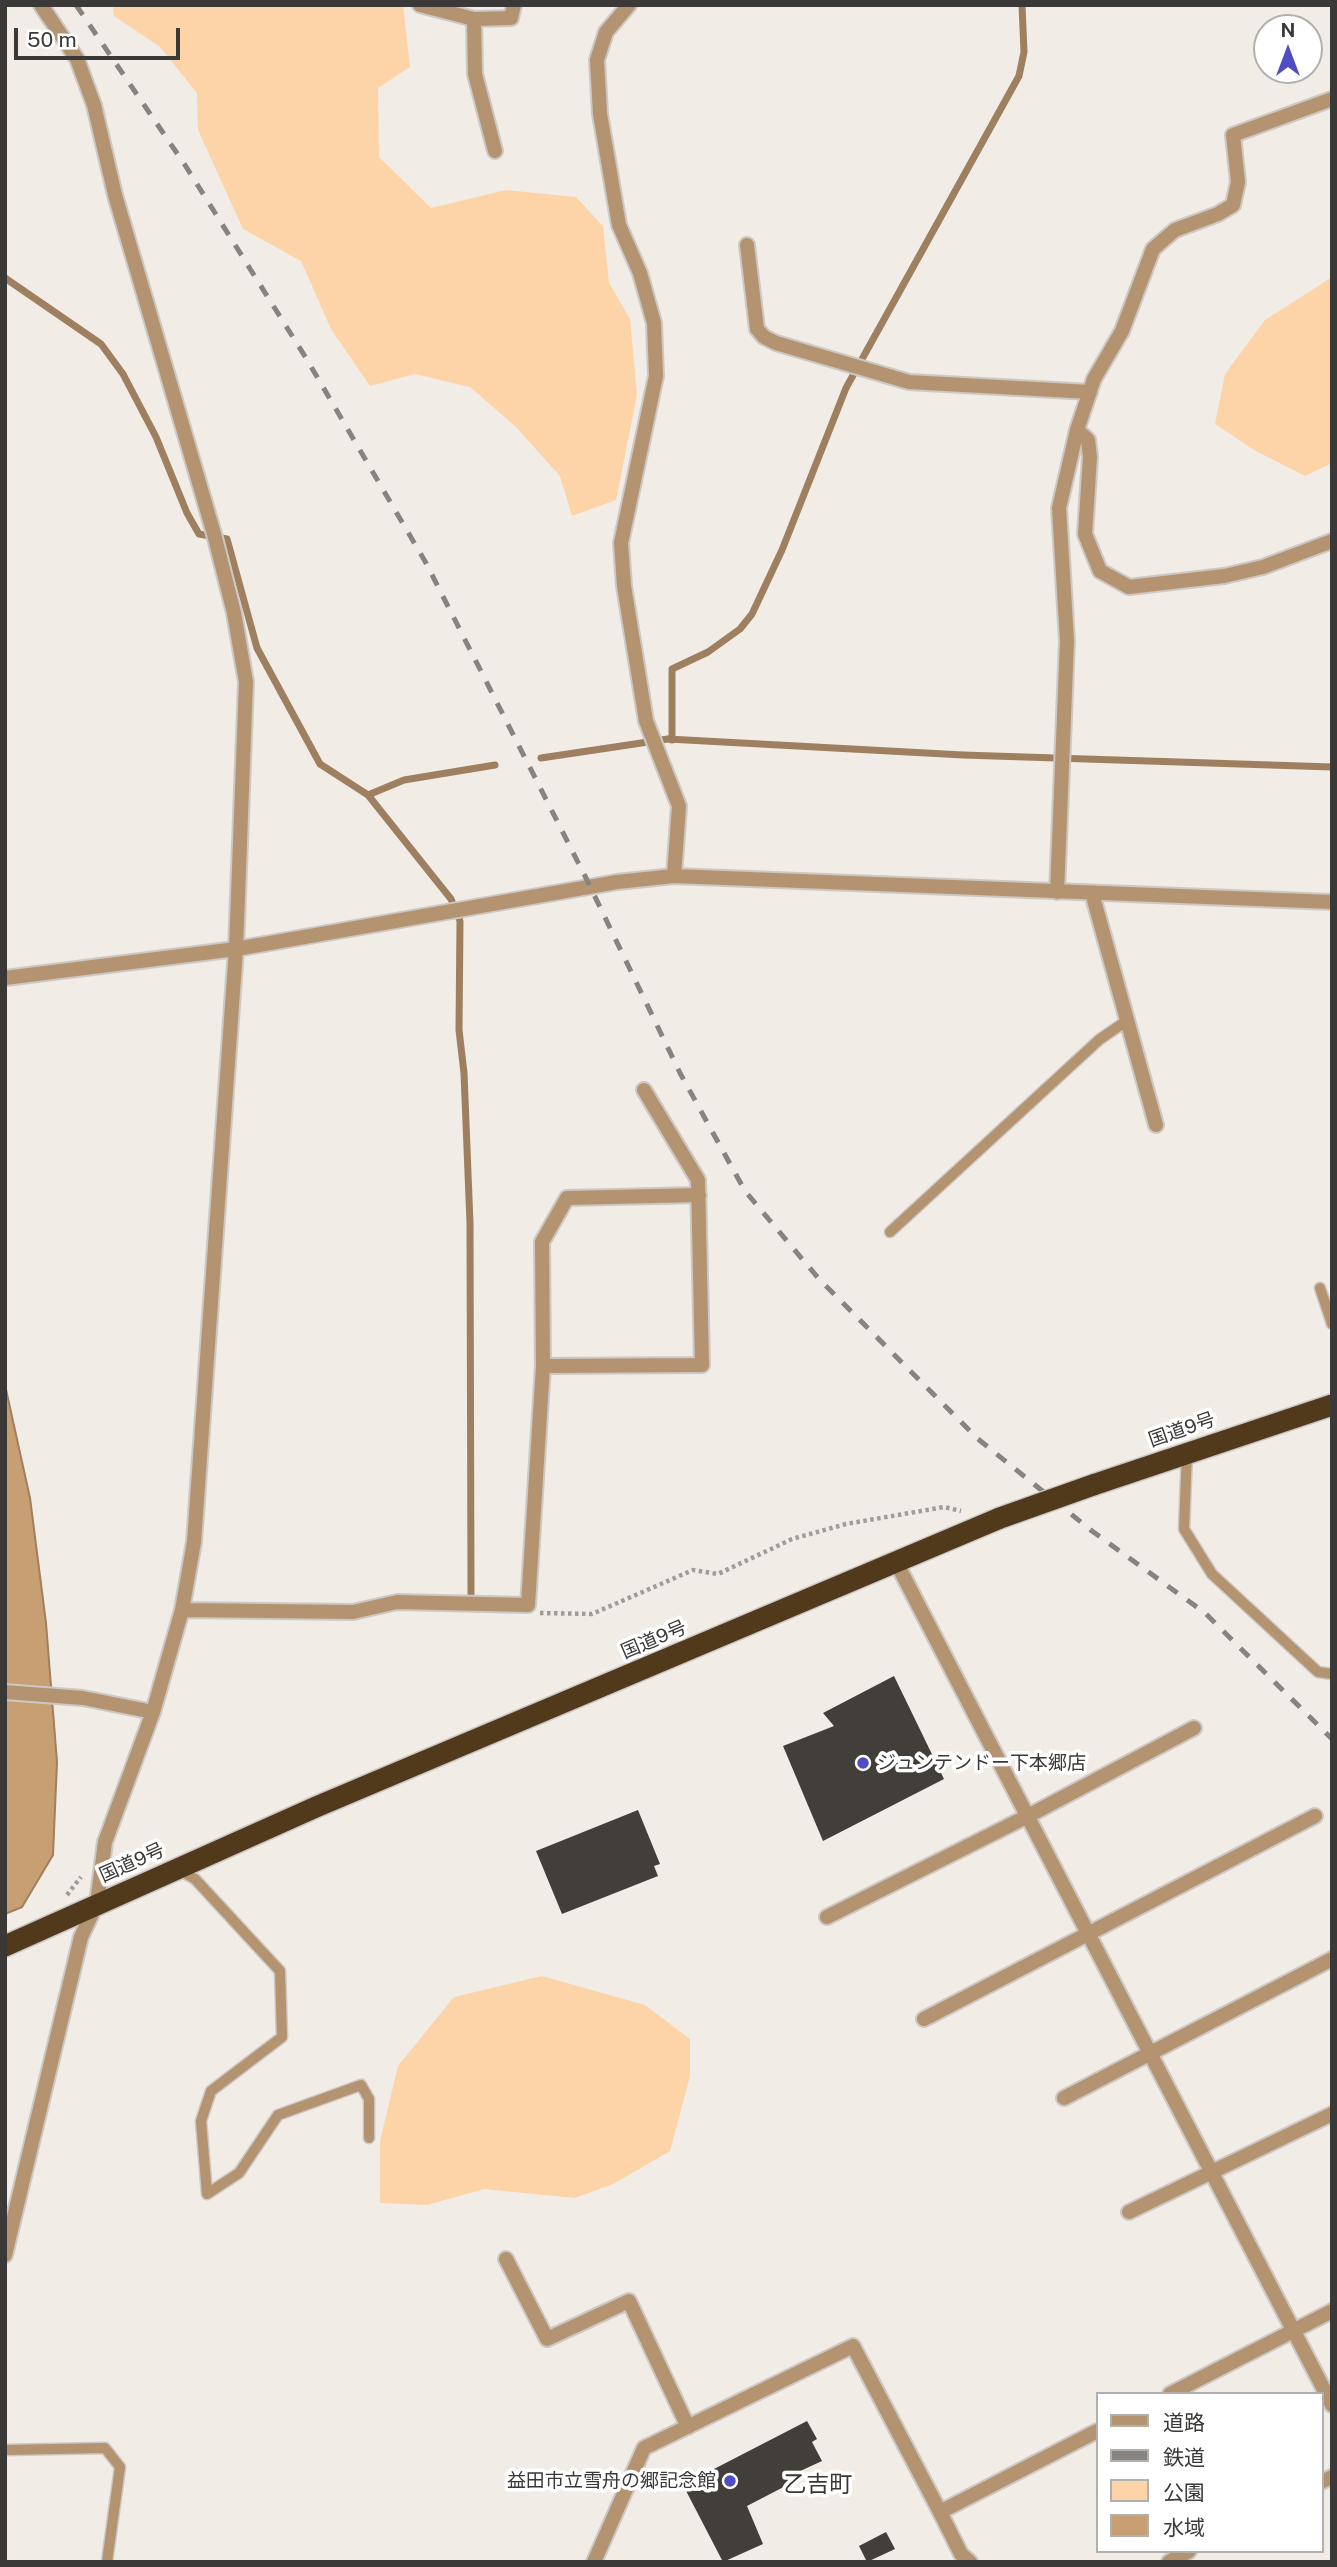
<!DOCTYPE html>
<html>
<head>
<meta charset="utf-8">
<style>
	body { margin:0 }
	#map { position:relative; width:1337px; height:2567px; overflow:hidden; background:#f2ece7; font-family:"Public Sans","Noto Sans JP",sans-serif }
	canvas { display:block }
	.frame { position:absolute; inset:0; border:7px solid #3b3937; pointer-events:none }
	.legend { position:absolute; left:1096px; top:2392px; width:228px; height:161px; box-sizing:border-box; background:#fff; border:2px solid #b1b0af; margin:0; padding:9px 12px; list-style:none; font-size:21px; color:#3b3937 }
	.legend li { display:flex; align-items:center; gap:14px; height:35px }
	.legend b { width:35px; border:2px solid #b1b0af }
	.north { position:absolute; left:1253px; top:14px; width:70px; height:70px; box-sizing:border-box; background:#fff; border:2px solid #b1b0af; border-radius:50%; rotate:0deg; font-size:19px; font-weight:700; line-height:28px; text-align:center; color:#3b3937 }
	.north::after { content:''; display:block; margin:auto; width:24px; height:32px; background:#504cc2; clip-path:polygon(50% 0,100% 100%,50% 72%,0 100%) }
	.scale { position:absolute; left:14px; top:28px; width:166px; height:32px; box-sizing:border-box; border:4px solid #3b3937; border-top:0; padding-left:9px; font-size:21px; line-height:24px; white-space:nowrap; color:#3b3937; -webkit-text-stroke:5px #fff; paint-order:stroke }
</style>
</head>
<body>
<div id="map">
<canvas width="1337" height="2567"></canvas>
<div class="frame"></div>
<ul class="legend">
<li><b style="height:9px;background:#b49370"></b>道路</li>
<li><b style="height:9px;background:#878380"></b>鉄道</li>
<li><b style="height:19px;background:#fcd4a7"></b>公園</li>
<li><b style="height:19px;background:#c89f72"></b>水域</li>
</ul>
<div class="north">N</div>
<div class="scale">50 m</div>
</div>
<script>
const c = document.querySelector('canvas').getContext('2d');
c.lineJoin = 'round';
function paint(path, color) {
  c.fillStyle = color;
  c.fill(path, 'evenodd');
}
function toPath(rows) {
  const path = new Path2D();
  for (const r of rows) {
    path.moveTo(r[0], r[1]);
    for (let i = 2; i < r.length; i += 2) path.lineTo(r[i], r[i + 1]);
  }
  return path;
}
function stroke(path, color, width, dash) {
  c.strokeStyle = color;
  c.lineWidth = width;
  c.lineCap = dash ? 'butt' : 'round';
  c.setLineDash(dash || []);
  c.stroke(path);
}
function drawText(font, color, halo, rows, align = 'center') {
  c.font = font + ' "Public Sans","Noto Sans JP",sans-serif';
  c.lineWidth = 7;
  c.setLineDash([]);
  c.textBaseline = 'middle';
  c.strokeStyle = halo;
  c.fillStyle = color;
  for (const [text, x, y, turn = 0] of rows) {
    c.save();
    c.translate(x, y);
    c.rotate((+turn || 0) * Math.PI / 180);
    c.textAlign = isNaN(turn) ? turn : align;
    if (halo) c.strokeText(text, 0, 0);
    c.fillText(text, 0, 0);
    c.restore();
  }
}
const green = toPath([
	[113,5,403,5,410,67,378,88,379,157,431,208,506,190,576,197,603,226,609,283,630,319,637,395,616,500,572,516,560,476,516,427,470,387,415,374,370,386,331,329,301,261,243,229,198,130,197,93,160,47,114,16],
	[1332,277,1332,463,1305,476,1254,450,1215,424,1225,374,1265,320],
	[542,1976,645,2005,690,2039,690,2076,670,2151,613,2184,575,2198,484,2189,427,2205,380,2203,380,2141,398,2066,454,1997]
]);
const water = toPath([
	[5,1385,30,1498,46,1623,57,1762,53,1855,22,1907,5,1914,5,1385]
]);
const stream = toPath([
	[5,278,101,344,123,374,156,437,187,513,199,534,227,539,257,648,320,764,368,795,451,899,460,921,459,1030,464,1073,470,1223,471,1594],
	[672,740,672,669,708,652,740,629,752,614,782,550,846,388,1019,76,1024,52,1022,5],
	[541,758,668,739,963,755,1332,767],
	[368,795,404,780,495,765]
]);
const building = toPath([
	[894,1676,944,1779,823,1841,783,1746,834,1726,823,1713],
	[638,1810,660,1864,654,1866,658,1876,562,1914,536,1851],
	[807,2421,817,2439,812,2442,822,2461,796,2473,799,2479,747,2506,763,2544,723,2562,683,2485],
	[886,2532,895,2549,867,2562,859,2546]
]);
const path = toPath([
	[540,1613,592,1614,693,1570,718,1574,792,1539,846,1524,944,1507,961,1511],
	[128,1857,143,1859],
	[67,1895,81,1877]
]);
const lane = toPath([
	[890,1232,1100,1039,1125,1022],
	[1320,1288,1332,1324],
	[1187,1452,1184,1529,1212,1574,1318,1672,1332,1674],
	[179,1870,195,1879,280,1971,282,2037,211,2091,201,2121,207,2194,239,2173,278,2115,361,2085,369,2099,369,2138],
	[5,2450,105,2448,120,2467,107,2562]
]);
const street = toPath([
	[420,5,474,19],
	[629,5,606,32,597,60,600,114,619,225,640,273,654,323,656,376,621,543,624,586,646,721,679,806,674,876],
	[495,151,475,74,474,19,511,18,514,5],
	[747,245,757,329,764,337,776,343,909,382,1090,392],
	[1077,430,1088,440,1090,457,1085,534,1100,571,1129,587,1224,576,1263,567,1332,541],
	[1057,892,1067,641,1059,508,1077,430,1094,379,1122,331,1153,249,1175,230,1218,214,1233,205,1238,182,1233,135,1332,99],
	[1092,893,1156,1125],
	[5,978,236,949,617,882,674,876,1332,902],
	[543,1366,702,1365,698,1180,644,1090],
	[895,1560,1332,2405],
	[182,1610,353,1612,397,1602,528,1605,543,1366,542,1242,567,1198,699,1195],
	[5,1692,83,1698,153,1712],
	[827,1917,1026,1817,1194,1728],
	[924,2019,1315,1816],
	[1064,2098,1332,1959],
	[1129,2212,1332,2114],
	[5,2255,81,1937,97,1903,105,1842,153,1712,182,1610,194,1542,236,949,246,682,234,613,214,534,115,195,94,105,77,59,41,5],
	[506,2259,547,2339,629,2301,688,2427],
	[1170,2394,1332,2311],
	[1321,2482,1332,2477],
	[940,2512,961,2554,970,2562],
	[594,2562,644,2448,853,2346,940,2512,1097,2431],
	[1169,2562,1189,2551]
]);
const highway = toPath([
	[1093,1485,1332,1405],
	[5,1946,316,1807,1000,1518]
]);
const rail = toPath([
	[76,5,185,165,306,358,426,563,585,876,680,1073,745,1191,819,1279,978,1439,1092,1531,1205,1613,1332,1739]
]);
const highwayBridge = toPath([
	[1000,1518,1093,1485]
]);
const markers = [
	[863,1763,7,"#504cc2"],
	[730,2481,7,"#504cc2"]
];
const streetNames = [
	["国道9号",1182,1430,-19],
	["国道9号",654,1640,-23],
	["国道9号",132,1863,-24]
];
const poiNames = [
	["ジュンテンドー下本郷店",877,1763],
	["益田市立雪舟の郷記念館",716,2481,"right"]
];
const quarterNames = [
	["乙吉町",818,2485]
];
paint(green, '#fcd4a7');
paint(water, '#c89f72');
stroke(water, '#9e8060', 2);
stroke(stream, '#9e8060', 7);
paint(building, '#423e39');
stroke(lane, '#cdc8c4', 13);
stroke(street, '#cdc8c4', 18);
stroke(highway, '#cdc8c4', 24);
stroke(path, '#a19c99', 4.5, [3.5, 3.5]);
stroke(lane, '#b49370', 10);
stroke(street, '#b49370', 14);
stroke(highway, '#51391c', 21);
stroke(rail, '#878380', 5, [12, 12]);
stroke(highwayBridge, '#cdc8c4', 24, []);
stroke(highwayBridge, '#51391c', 21);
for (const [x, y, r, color] of markers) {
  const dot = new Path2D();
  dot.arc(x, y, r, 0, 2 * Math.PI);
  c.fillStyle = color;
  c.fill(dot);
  stroke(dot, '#fff', 2.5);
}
drawText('19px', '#3b3937', '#fff', streetNames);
drawText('19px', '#3b3937', '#fff', poiNames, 'left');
drawText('23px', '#3a3631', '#fff', quarterNames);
</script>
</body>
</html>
